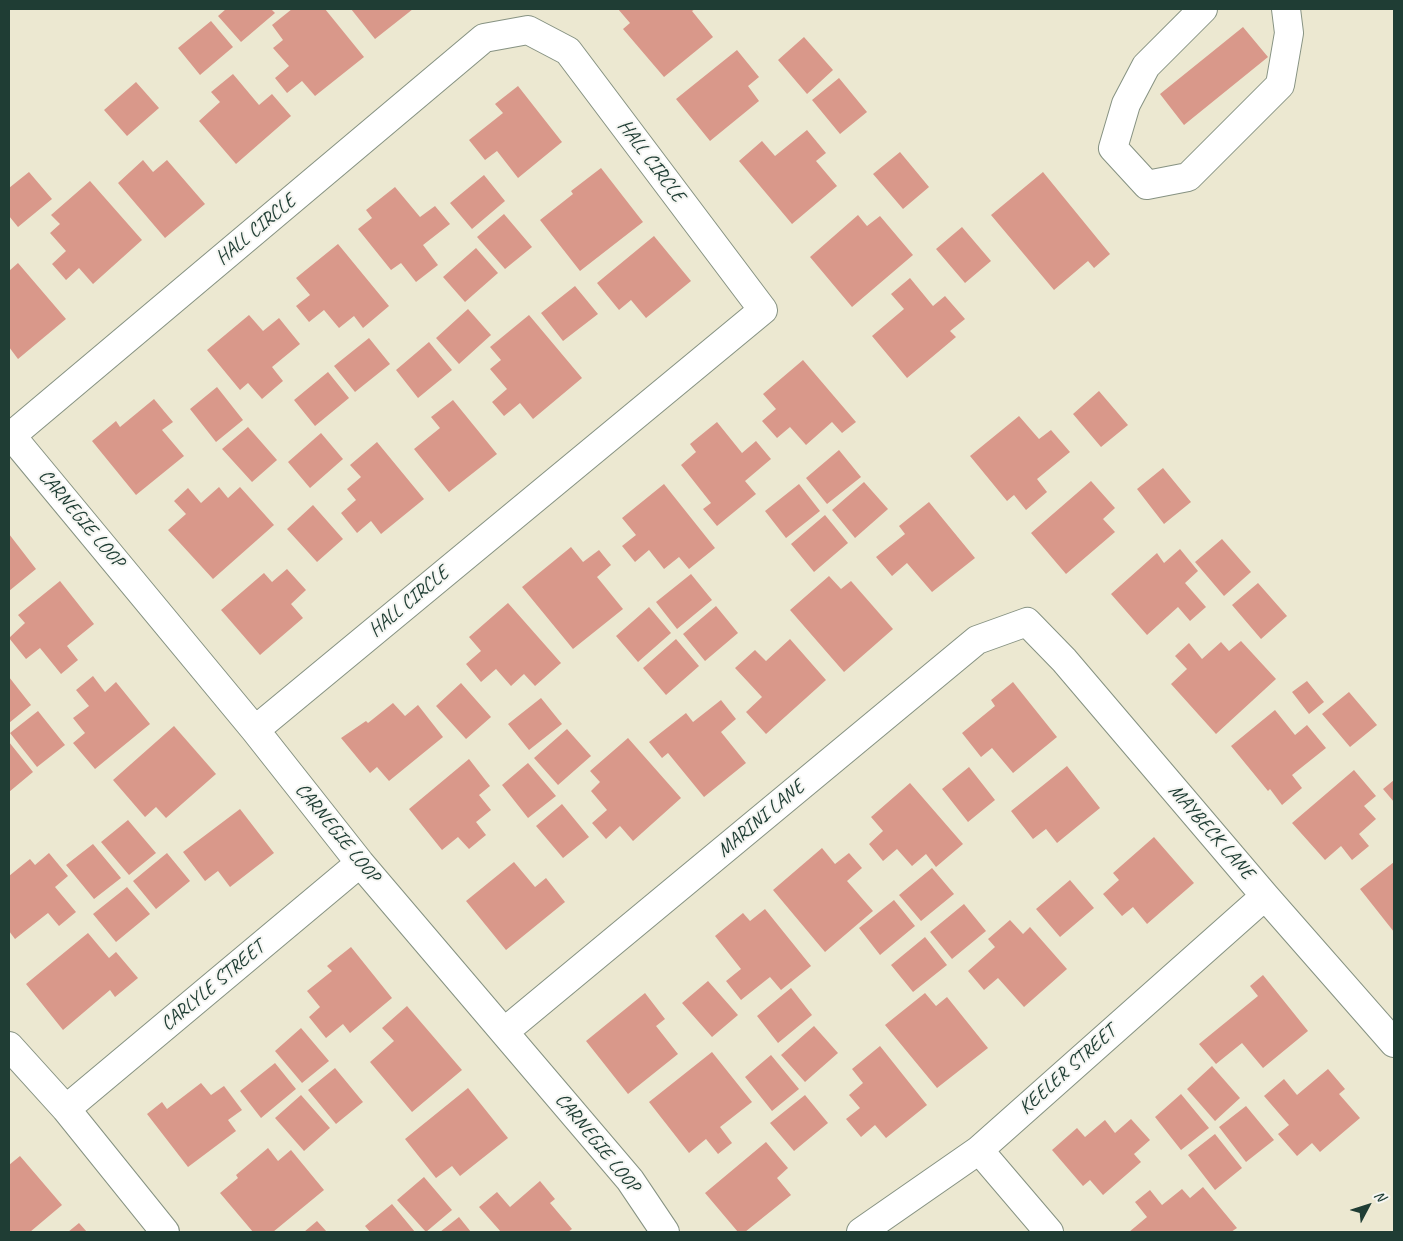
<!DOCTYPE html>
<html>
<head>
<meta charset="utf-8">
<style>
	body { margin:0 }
	#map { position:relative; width:1403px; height:1241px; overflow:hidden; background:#ece8d1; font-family:Caveat,sans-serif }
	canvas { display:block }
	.frame { position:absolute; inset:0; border:10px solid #1f3d34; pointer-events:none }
	.north { position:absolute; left:1343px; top:1181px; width:50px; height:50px; -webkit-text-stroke:4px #f6f6f2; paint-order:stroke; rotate:50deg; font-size:14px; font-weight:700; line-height:20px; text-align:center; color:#1f3d34 }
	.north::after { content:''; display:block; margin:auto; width:18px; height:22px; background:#1f3d34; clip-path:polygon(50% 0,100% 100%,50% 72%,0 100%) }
</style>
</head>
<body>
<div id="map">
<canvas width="1403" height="1241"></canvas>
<div class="frame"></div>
<div class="north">N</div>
</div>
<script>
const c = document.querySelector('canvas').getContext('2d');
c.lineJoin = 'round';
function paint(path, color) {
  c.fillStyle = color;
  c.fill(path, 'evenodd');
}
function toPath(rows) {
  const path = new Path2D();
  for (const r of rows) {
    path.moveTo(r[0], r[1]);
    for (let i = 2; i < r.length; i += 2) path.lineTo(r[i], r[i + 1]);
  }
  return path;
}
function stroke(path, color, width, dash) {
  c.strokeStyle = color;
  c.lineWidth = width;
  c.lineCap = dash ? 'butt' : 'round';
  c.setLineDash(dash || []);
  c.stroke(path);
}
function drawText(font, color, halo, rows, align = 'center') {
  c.font = font + ' Caveat,sans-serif';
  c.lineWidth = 4;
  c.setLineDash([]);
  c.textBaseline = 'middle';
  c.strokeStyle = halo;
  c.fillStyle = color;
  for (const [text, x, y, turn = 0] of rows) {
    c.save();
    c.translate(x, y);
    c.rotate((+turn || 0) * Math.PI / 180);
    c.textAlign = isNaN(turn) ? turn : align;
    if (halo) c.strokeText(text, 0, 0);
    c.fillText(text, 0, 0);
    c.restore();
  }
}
const building = toPath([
	[226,9,271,9,275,13,241,42,218,16],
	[292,9,325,9,364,57,315,96,302,81,287,93,275,78,289,66,273,48,283,40,272,25],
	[351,9,413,9,375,39],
	[618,9,695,9,692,11,713,37,664,77,623,29,630,23],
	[211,21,233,47,200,75,178,48],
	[1243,27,1268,57,1184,125,1160,94],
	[804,37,833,70,807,94,778,60],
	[737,50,759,77,748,86,759,101,710,141,676,99],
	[233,74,259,105,272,94,291,116,236,164,199,121,220,102,211,92],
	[839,78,867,112,840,134,812,100],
	[136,82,159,108,127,136,104,110],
	[518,86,562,142,518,178,497,151,485,160,469,140,503,113,495,104],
	[807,130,826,153,816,161,837,186,792,224,739,161,762,141,775,156],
	[900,152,929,187,903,209,873,174],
	[143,160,153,172,167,160,205,204,165,238,118,183],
	[601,168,643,222,580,271,540,220,573,194,571,191],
	[29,172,52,199,18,227,9,216,9,188],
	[1043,172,1110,254,1094,268,1088,261,1054,290,991,215],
	[484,175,505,201,472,229,450,203],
	[90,181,142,240,93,284,79,268,66,280,52,264,66,251,50,233,60,224,51,215],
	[395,187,420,217,435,206,450,224,423,245,438,265,416,282,401,263,391,270,358,229,372,218,366,210],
	[504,214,532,247,505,269,477,237],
	[858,215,867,226,880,216,913,255,852,307,810,257],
	[962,227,991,261,965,283,936,249],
	[654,236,691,281,646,318,631,300,619,310,597,283],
	[338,244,389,306,363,328,354,316,339,328,324,310,309,322,296,306,310,295,296,278],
	[476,248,498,273,465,302,443,277],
	[18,263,66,319,18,359,9,347,9,271],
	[910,278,933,306,945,296,965,319,950,331,956,337,907,378,872,336,904,309,891,294],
	[575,286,598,314,563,341,541,313],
	[468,309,491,335,459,364,436,338],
	[249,315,263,331,279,318,300,344,272,367,283,381,262,399,248,383,240,390,207,350],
	[529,315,582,378,533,419,520,403,504,416,492,402,507,389,490,369,501,360,490,347],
	[369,338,390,364,355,392,334,366],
	[429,342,452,370,418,398,396,370],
	[803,360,856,422,842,433,832,422,806,445,790,427,777,438,762,421,776,409,763,394],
	[328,372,349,398,315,426,294,400],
	[217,387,243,420,216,442,190,409],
	[1099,391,1128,425,1101,447,1073,414],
	[154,399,173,422,162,430,184,456,136,495,92,441,116,421,120,427],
	[453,400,497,454,449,492,414,449,440,428,431,417],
	[1019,416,1039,439,1051,430,1070,452,1037,479,1047,492,1026,510,1014,495,1007,501,970,456],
	[717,422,742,453,756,441,771,459,745,481,756,494,717,526,703,509,711,503,681,465,696,452,690,444],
	[248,427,277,460,252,482,222,449],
	[321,433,343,459,310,488,288,462],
	[377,442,424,499,381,534,371,521,357,533,341,513,356,500,347,489,361,477,350,465],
	[839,450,861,477,827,504,806,478],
	[1163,468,1191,502,1164,524,1137,489],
	[1091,481,1115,508,1103,519,1115,532,1066,574,1031,533],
	[864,482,888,509,855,538,832,510],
	[664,484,715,548,689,569,679,557,664,569,649,550,635,562,622,546,636,535,622,518],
	[799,484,820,511,786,538,765,511],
	[219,487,228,498,240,487,274,525,213,579,168,530,186,514,174,501,188,488,201,503],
	[929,502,975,558,932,592,907,563,892,576,876,557,905,534,899,526],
	[313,505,343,539,317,562,287,529],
	[825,515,848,543,814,572,791,544],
	[9,534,36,569,9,591],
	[1222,539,1251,572,1224,596,1195,562],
	[571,547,583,562,599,550,611,565,597,577,623,609,573,649,522,587],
	[1180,549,1198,571,1185,583,1206,607,1190,621,1178,607,1147,635,1111,594,1157,553,1164,563],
	[287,569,306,590,291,604,303,618,260,655,221,610,264,573,272,582],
	[691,574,712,600,677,629,656,602],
	[829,576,841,589,851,581,893,629,844,672,790,610],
	[60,581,94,624,67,646,78,660,61,674,40,648,26,659,9,638,25,623,18,615],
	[1258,583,1287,616,1261,639,1232,605],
	[508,603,561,663,535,686,524,674,511,686,496,669,481,682,466,664,481,651,469,637],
	[716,606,738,633,705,661,683,634],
	[649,607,671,633,638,662,616,636],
	[676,639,699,666,666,695,643,668],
	[790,639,826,680,766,734,746,712,762,697,735,668,755,650,766,661],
	[1241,641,1276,679,1216,734,1171,684,1187,669,1175,656,1189,643,1202,659,1221,642,1229,651],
	[93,676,105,692,116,682,150,724,95,769,73,743,85,733,73,718,89,706,76,690],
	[9,677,31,705,9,723],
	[1307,681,1324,702,1309,714,1292,692],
	[1013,682,1057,737,1013,773,992,748,981,757,962,733,995,706,991,700],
	[461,683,491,717,466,739,436,706],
	[1349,692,1377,725,1350,747,1322,714],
	[541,698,562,724,529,750,508,724],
	[721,700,736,719,721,732,746,763,704,797,668,753,662,758,649,742,686,713,693,722],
	[393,703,405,716,418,705,443,737,389,781,377,767,370,773,341,738,366,721,368,723],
	[1275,710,1295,735,1307,725,1326,748,1292,775,1302,788,1282,805,1270,789,1268,791,1231,746],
	[38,711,65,745,37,767,10,733],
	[174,726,216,774,166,818,156,807,145,817,113,780],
	[567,729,591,756,558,785,534,758],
	[628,738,681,798,633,841,620,826,606,839,592,823,607,810,591,791,600,782,590,771],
	[9,742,33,772,9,792],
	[469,759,490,786,479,795,491,810,476,822,486,835,469,849,458,837,442,850,409,809],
	[528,763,556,796,528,818,502,785],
	[1067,766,1100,808,1057,843,1046,829,1033,839,1011,811],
	[969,767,995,800,968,822,942,789],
	[1354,770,1376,796,1364,806,1376,819,1359,834,1369,846,1352,860,1341,846,1325,860,1292,823],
	[1394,780,1394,802,1383,789],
	[910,783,963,844,936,867,926,854,912,866,897,849,883,861,869,844,883,831,871,817],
	[562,804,589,837,563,858,536,826],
	[240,809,274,853,230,887,218,871,205,881,183,852],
	[128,820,156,853,129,875,101,842],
	[1154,837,1194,883,1147,924,1133,907,1122,916,1103,894,1119,880,1113,873],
	[93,844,121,878,94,899,66,865],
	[822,848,835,864,849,853,862,868,847,881,873,911,825,952,773,890],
	[49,853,68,876,55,887,76,912,59,926,48,913,15,939,9,931,9,876,30,859,35,865],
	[167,853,190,881,156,909,133,881],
	[514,862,535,887,546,878,565,902,506,950,466,901],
	[1394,862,1394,932,1360,889],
	[932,868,954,894,921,921,899,895],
	[1070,880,1094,908,1060,937,1036,909],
	[127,887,150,914,116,942,93,914],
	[894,900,915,926,880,955,859,928],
	[964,904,986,931,952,959,930,932],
	[765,909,811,966,781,990,770,977,741,1000,726,981,741,969,715,936,743,913,750,921],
	[1010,920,1023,934,1030,927,1067,969,1024,1007,998,978,984,990,968,971,995,947,988,939],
	[88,933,109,958,116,952,138,978,115,997,110,990,63,1030,26,984],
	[925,937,947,965,913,992,891,965],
	[351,947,392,998,350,1033,343,1024,326,1038,309,1017,320,1007,307,991,332,971,327,966],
	[1263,975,1308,1031,1263,1068,1242,1043,1216,1064,1199,1044,1258,996,1250,986],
	[708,981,738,1015,712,1037,682,1003],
	[791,988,812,1015,778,1043,757,1016],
	[645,993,665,1019,656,1026,678,1054,628,1094,586,1041],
	[925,993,936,1006,947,997,988,1048,937,1088,885,1025],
	[407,1006,462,1070,412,1112,370,1062,394,1041,382,1028],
	[814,1026,838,1053,805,1082,781,1055],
	[301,1028,329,1061,302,1083,275,1051],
	[880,1046,927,1105,886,1138,875,1125,861,1137,846,1119,860,1108,849,1095,863,1083,852,1069],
	[712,1052,752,1102,720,1127,732,1143,718,1154,706,1139,689,1153,649,1102],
	[771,1055,799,1089,772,1111,745,1077],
	[275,1063,296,1089,261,1118,240,1091],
	[1212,1066,1240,1098,1215,1121,1187,1089],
	[335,1068,363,1102,336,1124,308,1090],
	[1328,1069,1345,1089,1339,1094,1360,1118,1320,1152,1312,1143,1297,1156,1278,1134,1289,1125,1264,1096,1284,1079,1297,1095],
	[201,1083,211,1095,224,1086,242,1110,228,1120,236,1131,188,1167,147,1114,162,1102,167,1109],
	[468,1088,508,1138,460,1176,452,1166,436,1178,405,1139],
	[1181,1094,1209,1128,1181,1150,1155,1117],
	[301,1095,330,1128,304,1151,275,1118],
	[805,1095,828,1123,794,1151,770,1123],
	[1246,1106,1274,1140,1246,1162,1219,1127],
	[1131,1119,1150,1140,1134,1154,1141,1162,1103,1195,1090,1180,1083,1186,1052,1150,1077,1128,1085,1137,1105,1120,1115,1133],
	[1215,1134,1242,1168,1215,1190,1188,1155],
	[766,1142,788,1168,777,1178,791,1195,745,1232,738,1232,705,1193],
	[268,1148,278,1161,291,1150,324,1190,273,1232,253,1232,220,1193,238,1178,236,1175],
	[20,1156,62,1205,30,1232,9,1232,9,1165],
	[424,1177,452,1210,426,1232,397,1200],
	[540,1181,555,1199,550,1203,572,1229,568,1232,501,1232,479,1207,497,1192,510,1207],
	[1203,1187,1237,1228,1231,1232,1129,1232,1147,1217,1135,1202,1150,1190,1162,1205,1182,1189,1190,1198],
	[392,1204,415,1232,370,1232,365,1226],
	[459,1217,471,1232,440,1232],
	[317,1221,327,1232,304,1232],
	[79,1223,87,1232,68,1232]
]);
const minor = toPath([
	[1203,9,1146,66,1126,104,1113,148,1147,185,1188,177,1280,85,1289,33,1286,9],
	[9,433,255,730,360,863,630,1180,665,1232],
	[11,436,484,38,528,30,568,51,763,310,255,730],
	[504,1032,977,640,1027,622,1064,660,1265,896,1394,1043],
	[9,1046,66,1109,165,1232],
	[66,1109,360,863],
	[979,1150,1049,1232],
	[861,1232,979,1150,1265,896]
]);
const streetNames = [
	["HALL CIRCLE",651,161,53],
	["HALL CIRCLE",256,230,-40],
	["CARNEGIE LOOP",81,519,50],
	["HALL CIRCLE",409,602,-40],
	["MARINI LANE",761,819,-40],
	["MAYBECK LANE",1211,832,49],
	["CARNEGIE LOOP",337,833,51],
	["CARLYLE STREET",213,986,-40],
	["KEELER STREET",1068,1070,-42],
	["CARNEGIE LOOP",597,1143,51]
];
paint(building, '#d9988a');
stroke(minor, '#869282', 30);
stroke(minor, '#fff', 28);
drawText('20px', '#1f3d34', '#f6f6f2', streetNames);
</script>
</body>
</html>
